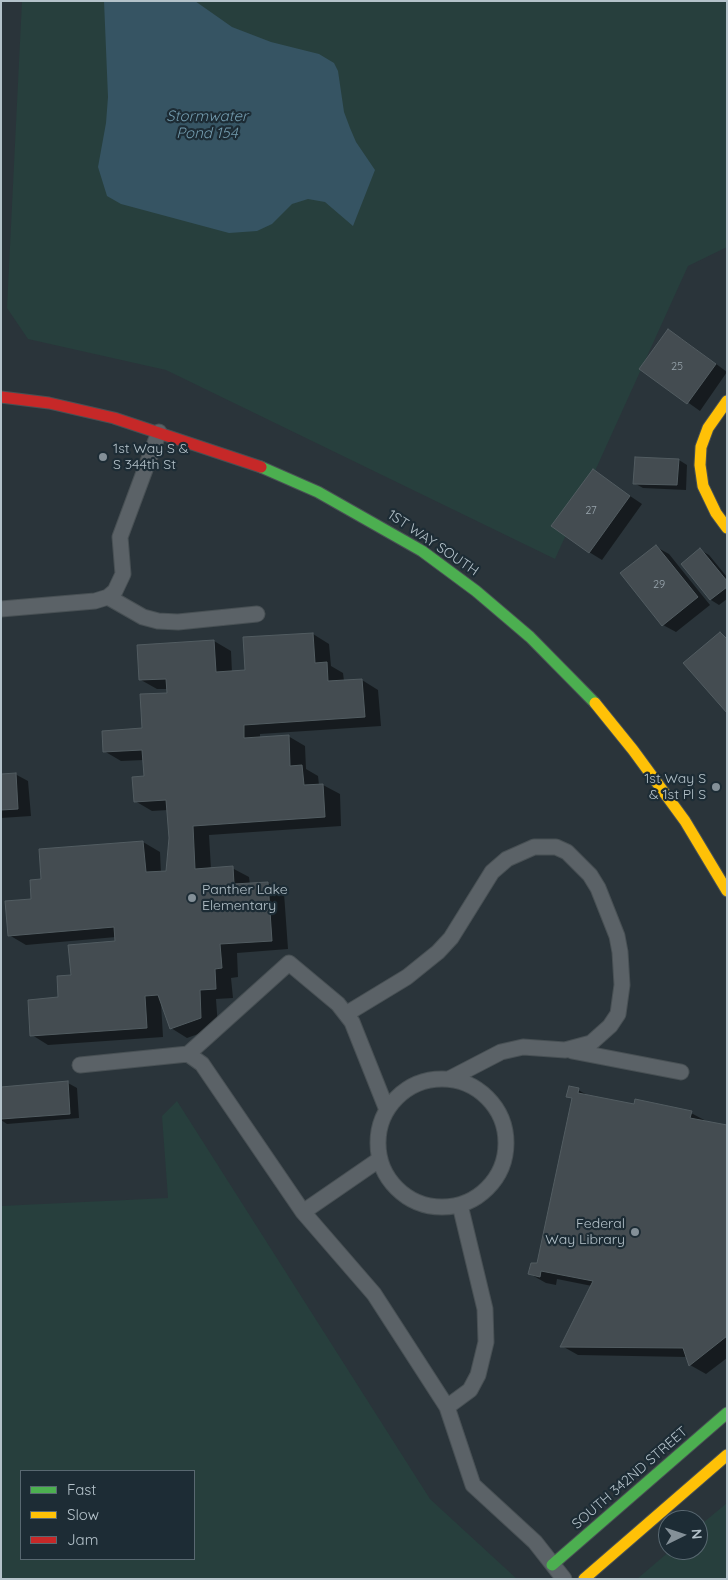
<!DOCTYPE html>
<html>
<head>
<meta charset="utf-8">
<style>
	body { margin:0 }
	#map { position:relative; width:728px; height:1580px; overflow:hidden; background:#2a343a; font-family:Quicksand,sans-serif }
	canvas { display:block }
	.frame { position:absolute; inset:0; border:2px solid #b4c2ca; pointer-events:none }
	.legend { position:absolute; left:20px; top:1470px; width:175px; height:90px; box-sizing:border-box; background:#1d2c35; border:1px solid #596871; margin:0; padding:6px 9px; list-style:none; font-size:15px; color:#b4c2ca }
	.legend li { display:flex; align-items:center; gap:10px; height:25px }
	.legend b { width:25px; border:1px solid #596871 }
	.north { position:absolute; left:658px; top:1510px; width:50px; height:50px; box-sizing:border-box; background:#1d2c35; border:1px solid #596871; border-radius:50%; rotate:86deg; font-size:14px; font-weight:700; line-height:20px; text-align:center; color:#b4c2ca }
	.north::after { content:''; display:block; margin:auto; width:18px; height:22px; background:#849098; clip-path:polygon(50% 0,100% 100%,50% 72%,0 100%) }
</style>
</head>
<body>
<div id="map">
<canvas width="728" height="1580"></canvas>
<div class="frame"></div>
<ul class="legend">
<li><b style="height:6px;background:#4caf50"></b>Fast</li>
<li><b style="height:6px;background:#ffc107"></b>Slow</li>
<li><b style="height:6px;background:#c62828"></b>Jam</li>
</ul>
<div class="north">N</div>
</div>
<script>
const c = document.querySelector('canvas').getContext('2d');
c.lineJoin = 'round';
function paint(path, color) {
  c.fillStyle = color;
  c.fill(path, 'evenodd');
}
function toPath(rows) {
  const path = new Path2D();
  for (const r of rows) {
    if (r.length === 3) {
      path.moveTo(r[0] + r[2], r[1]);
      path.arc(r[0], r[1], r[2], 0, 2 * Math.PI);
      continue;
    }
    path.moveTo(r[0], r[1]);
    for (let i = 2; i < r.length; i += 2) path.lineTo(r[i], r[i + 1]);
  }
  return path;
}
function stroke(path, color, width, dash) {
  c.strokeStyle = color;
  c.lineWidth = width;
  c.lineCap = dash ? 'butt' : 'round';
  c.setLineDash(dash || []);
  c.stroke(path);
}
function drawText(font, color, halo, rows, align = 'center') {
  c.font = font + ' Quicksand,sans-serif';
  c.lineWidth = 4.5;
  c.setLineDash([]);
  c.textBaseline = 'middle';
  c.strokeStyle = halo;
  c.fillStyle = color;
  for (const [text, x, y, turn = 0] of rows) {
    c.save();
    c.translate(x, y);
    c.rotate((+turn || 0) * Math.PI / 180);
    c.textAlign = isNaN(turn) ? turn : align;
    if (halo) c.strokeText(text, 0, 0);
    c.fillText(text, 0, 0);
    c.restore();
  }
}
const green = toPath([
	[22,1,727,1,727,247,688,266,555,559,166,370,28,339,7,308],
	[177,1101,430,1499,517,1579,1,1579,1,1206,168,1198,162,1116],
	[21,1471,194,1471,194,1559,21,1559],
	[727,1503,727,1579,637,1579,671,1550,698,1550,698,1527]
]);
const water = toPath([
	[104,1,195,1,232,27,271,42,319,54,334,63,338,71,344,112,350,128,356,142,375,170,353,226,325,202,308,199,292,204,272,224,257,231,229,233,121,204,107,196,98,167,106,123,108,97]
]);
const shadow = toPath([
	[681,338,727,372,700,411,641,369],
	[679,460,687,465,686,490,643,488,634,483],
	[593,471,642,504,602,560,589,552],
	[656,547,669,554,710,605,676,632,663,625],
	[700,550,709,555,727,577,727,599,719,605,711,600,683,564],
	[313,634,329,644,331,666,343,673,344,681,362,680,378,690,381,726,260,734,260,738,288,736,305,746,306,769,318,776,319,785,323,785,340,794,341,826,209,835,211,869,232,868,249,877,250,885,268,883,284,893,288,949,237,953,238,977,231,978,233,998,216,999,218,1027,187,1038,171,1028,161,1003,163,1037,48,1045,32,1035,60,999,72,976,116,942,116,937,26,945,9,935,43,880,41,850,143,842,160,852,161,873,167,872,170,838,168,810,152,811,135,801,145,778,144,760,121,761,104,751,144,729,168,694,167,689,157,689,141,680,214,641,231,651,232,673,246,672],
	[15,774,28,781,31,816,1,818,1,775],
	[68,1083,77,1088,79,1118,7,1124,1,1120,1,1088],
	[578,1090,591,1097,634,1106,691,1113,708,1122,727,1127,727,1358,706,1374,690,1365,687,1357,578,1355,562,1346,592,1286,557,1279,556,1285,546,1283,530,1274,538,1265,573,1099,568,1096]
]);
const building = toPath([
	[668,329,716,364,687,404,639,369,668,329],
	[635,457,679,459,677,485,633,484,635,457],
	[593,469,630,496,589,553,551,526,593,469],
	[656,545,698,597,662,626,620,573,656,545],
	[700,548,727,581,727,587,710,600,681,564,700,548],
	[720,632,727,639,727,713,683,663,720,632],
	[313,633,315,663,327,662,328,681,362,679,365,717,244,725,244,738,289,735,290,766,302,765,304,785,323,784,325,817,193,826,195,869,233,866,234,884,268,882,272,941,220,944,222,968,215,969,216,989,200,990,201,1018,170,1029,158,995,145,996,147,1028,30,1036,28,1000,58,997,57,976,71,975,68,945,115,941,114,927,8,936,5,901,31,899,30,880,41,879,39,849,143,841,146,872,166,871,169,838,166,800,134,802,132,777,144,776,142,750,103,752,102,731,142,728,140,694,167,693,166,679,139,680,137,645,214,640,216,672,245,670,243,637,313,633],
	[16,773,18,809,1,810,1,774,16,773],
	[68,1081,70,1114,1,1119,1,1087,68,1081],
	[569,1086,579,1088,578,1093,634,1104,635,1099,692,1111,690,1118,727,1125,727,1336,689,1366,683,1348,560,1347,593,1281,541,1271,540,1277,528,1274,531,1263,537,1263,572,1098,566,1097,569,1086]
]);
const lane = toPath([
	[108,597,143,617,158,621,178,622,257,614],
	[1,609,95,601,108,597,115,591,123,574,120,537,159,432],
	[346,1014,407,977,438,952,451,938,492,872,507,859,534,847,556,847,567,852,590,875,598,888,617,936,620,952,622,985,618,1014,610,1026,591,1043,565,1050,523,1047,501,1052,449,1079],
	[572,1051,681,1072],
	[188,1054,289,963,338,1004,352,1022,387,1110],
	[80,1065,188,1054,202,1064,303,1212,374,1294,447,1407,473,1485,535,1542,564,1579],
	[442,1143,64],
	[303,1212,380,1159],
	[447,1407,470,1390,478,1375,486,1342,485,1309,460,1205]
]);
const fast = toPath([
	[261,467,318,492,422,551,476,591,530,637,595,703],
	[552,1565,727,1413]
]);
const slow = toPath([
	[727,401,708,428,701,447,700,465,703,486,716,513,727,528],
	[595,703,633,750,685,821,727,891],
	[584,1579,727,1455]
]);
const jam = toPath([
	[1,397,49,403,114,418,261,467]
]);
const markers = [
	[103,457,5,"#849098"],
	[716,787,5,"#849098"],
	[192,898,5,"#849098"],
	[635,1232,5,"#849098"]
];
const numberNames = [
	["25",677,367],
	["27",591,511],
	["29",659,585]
];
const poiNames = [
	["1st Way S &",113,449],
	["S 344th St",113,465],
	["1st Way S",706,779,"right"],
	["& 1st Pl S",706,795,"right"],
	["Panther Lake",202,890],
	["Elementary",202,906],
	["Federal",625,1224,"right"],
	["Way Library",625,1240,"right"]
];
const streetNames = [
	["1ST WAY SOUTH",433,543,34],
	["SOUTH 342ND STREET",630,1478,-41]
];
const waterNames = [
	["Stormwater",207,116],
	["Pond 154",207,133]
];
paint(green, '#273f3d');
paint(water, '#365463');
paint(shadow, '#0007');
paint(building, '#444c51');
stroke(building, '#525c61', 1);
stroke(lane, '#485054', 17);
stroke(fast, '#485054', 13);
stroke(slow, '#485054', 13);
stroke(jam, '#485054', 13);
stroke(lane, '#5b6267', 15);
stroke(fast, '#4caf50', 11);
stroke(slow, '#ffc107', 11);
stroke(jam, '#c62828', 11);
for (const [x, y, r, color] of markers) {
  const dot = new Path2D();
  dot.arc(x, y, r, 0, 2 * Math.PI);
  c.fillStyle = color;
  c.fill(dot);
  stroke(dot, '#1d2c35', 2);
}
drawText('11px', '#98a4ac', null, numberNames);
drawText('14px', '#b4c2ca', '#1d2c35', poiNames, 'left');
drawText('14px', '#b4c2ca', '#1d2c35', streetNames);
drawText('italic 15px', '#739bae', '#1d2c35', waterNames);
</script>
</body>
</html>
